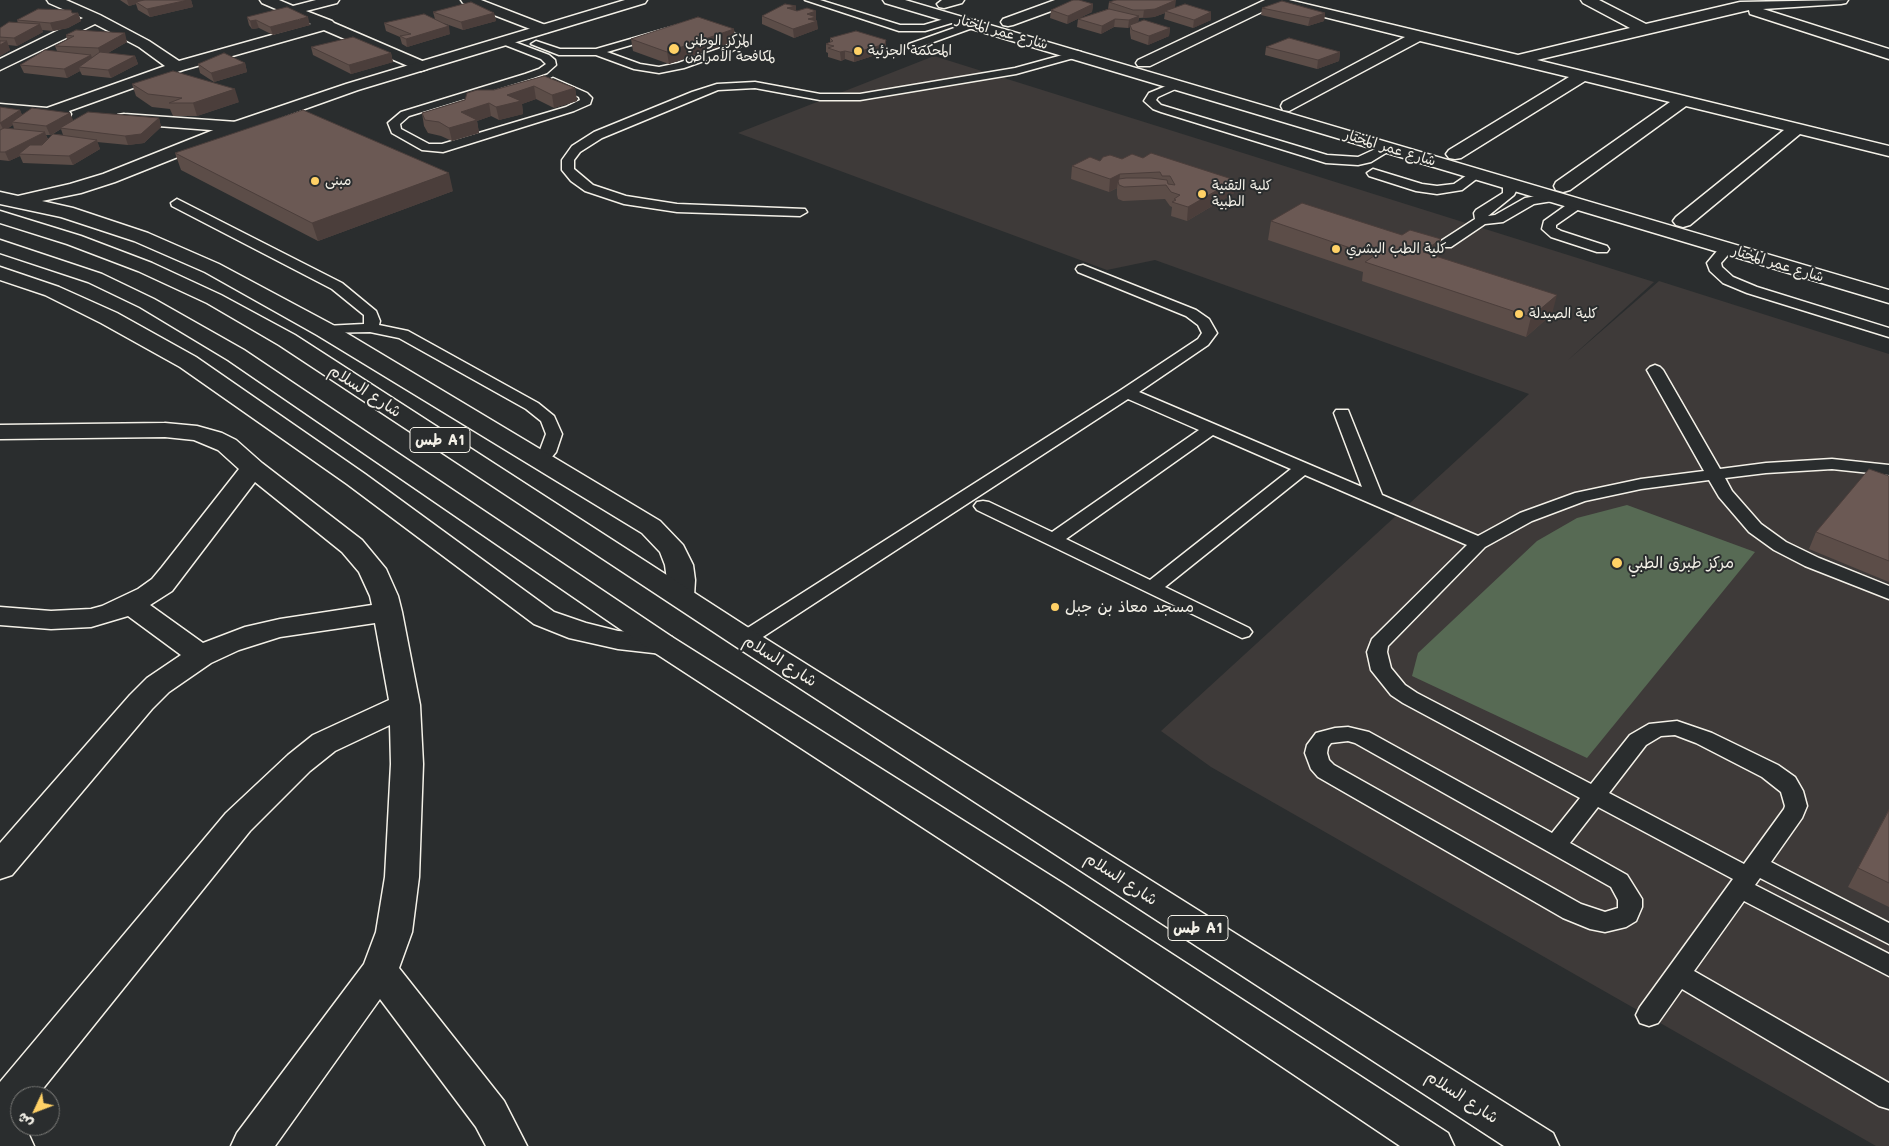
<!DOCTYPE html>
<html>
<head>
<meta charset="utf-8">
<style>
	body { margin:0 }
	#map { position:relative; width:1889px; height:1146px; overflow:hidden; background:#2a2d2e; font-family:Mali,"Playpen Sans Arabic",sans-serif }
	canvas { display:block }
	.north { position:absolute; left:10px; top:1086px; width:50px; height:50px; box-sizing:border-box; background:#2a2d2e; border:1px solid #7b7b78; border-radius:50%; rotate:227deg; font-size:14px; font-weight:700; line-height:20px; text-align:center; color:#f4f1e8 }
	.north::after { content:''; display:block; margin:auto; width:18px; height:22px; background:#ffd166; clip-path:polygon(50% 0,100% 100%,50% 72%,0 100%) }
</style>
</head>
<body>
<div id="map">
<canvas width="1889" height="1146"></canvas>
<div class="north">ش</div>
</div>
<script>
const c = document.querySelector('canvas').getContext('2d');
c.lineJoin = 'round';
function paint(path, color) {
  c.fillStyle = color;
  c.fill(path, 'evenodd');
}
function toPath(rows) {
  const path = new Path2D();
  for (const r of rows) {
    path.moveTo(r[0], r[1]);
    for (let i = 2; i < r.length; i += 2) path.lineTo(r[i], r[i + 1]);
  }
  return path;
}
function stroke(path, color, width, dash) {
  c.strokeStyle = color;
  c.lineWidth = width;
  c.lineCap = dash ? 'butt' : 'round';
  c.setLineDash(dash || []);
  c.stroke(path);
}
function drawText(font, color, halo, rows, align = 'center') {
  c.font = font + ' Mali,"Playpen Sans Arabic",sans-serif';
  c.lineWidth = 4;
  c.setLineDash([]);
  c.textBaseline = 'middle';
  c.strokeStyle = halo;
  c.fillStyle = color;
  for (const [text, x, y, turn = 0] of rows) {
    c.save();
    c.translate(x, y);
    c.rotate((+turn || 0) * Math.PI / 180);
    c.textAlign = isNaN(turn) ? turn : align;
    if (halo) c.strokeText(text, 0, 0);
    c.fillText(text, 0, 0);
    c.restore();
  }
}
const built = toPath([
	[934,56,1654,282,1567,361,1659,281,1889,354,1889,1146,1876,1146,1211,767,1161,731,1529,394,1155,260,1107,270,738,133]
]);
const green = toPath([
	[1627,505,1755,552,1587,758,1412,676,1418,653,1537,541,1577,518]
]);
const lane = toPath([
	[805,0,820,0,900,25,924,25,954,16,959,19,958,21,925,31,899,31,805,0],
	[974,21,978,22,978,26,917,48,909,48,908,46,909,44,974,21],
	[686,23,709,25,739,35,744,41,740,47,732,51,684,68,659,73,634,69,596,55,559,55,531,44,536,41,560,49,596,49,686,23],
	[686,29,704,30,733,41,724,47,678,63,659,67,640,64,607,52,686,29],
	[504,38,549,55,555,60,556,65,547,73,533,78,409,116,400,124,401,129,429,144,442,144,566,107,580,100,579,97,549,83,548,81,553,78,587,93,592,98,590,104,574,111,443,152,422,150,392,133,388,123,401,112,525,74,539,69,546,64,541,59,500,43,499,41,500,39,504,38],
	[1077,51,1081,52,1082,54,1081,56,1016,74,860,100,820,100,755,88,718,90,602,138,580,152,574,160,574,169,593,185,626,196,677,204,805,209,807,212,800,216,677,212,624,204,585,191,571,181,562,170,562,160,572,146,594,132,692,92,717,84,755,82,820,94,860,94,1015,68,1077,51],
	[1176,82,1180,83,1181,85,1180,87,1158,97,1156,100,1161,105,1327,155,1358,157,1384,145,1392,145,1394,148,1371,162,1358,165,1326,163,1161,112,1153,109,1144,101,1149,93,1176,82],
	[1373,169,1422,184,1437,186,1454,184,1473,171,1477,170,1483,174,1462,190,1437,194,1416,191,1369,176,1367,173,1373,169],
	[1509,180,1515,184,1516,191,1514,195,1488,216,1495,215,1525,198,1554,193,1560,197,1559,200,1534,204,1503,222,1485,224,1451,247,1441,247,1439,244,1441,241,1475,219,1474,213,1476,210,1503,193,1503,184,1509,180],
	[177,199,342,283,376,311,380,321,379,325,408,331,538,403,554,416,562,434,556,452,546,464,534,464,532,460,540,450,546,434,541,421,526,409,399,338,370,332,320,333,318,330,320,327,325,326,364,324,364,315,332,289,172,206,171,203,177,199],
	[1577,200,1583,204,1582,207,1556,225,1556,228,1561,231,1607,246,1609,249,1607,252,1597,252,1551,237,1542,229,1544,221,1572,201,1577,200],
	[1727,244,1734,248,1721,263,1722,267,1733,277,1757,287,1889,328,1889,337,1747,293,1723,283,1710,271,1707,263,1722,245,1727,244],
	[1083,265,1196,310,1209,319,1217,333,1208,345,1139,392,1362,487,1334,413,1336,410,1348,410,1382,495,1478,536,1520,513,1575,493,1641,479,1704,471,1647,370,1650,367,1655,365,1660,367,1663,370,1720,469,1766,463,1832,459,1889,465,1889,475,1832,469,1766,473,1725,478,1732,491,1761,524,1786,542,1819,558,1889,586,1889,599,1805,566,1774,550,1749,532,1719,497,1709,480,1641,489,1585,501,1532,521,1485,547,1388,646,1387,652,1391,668,1405,685,1417,693,1591,784,1630,735,1649,724,1677,721,1712,733,1778,765,1795,777,1803,791,1807,806,1802,818,1771,862,1889,923,1889,944,1760,878,1755,885,1889,954,1889,976,1744,901,1694,971,1889,1083,1889,1109,1879,1106,1682,989,1658,1023,1649,1026,1640,1023,1636,1015,1640,1007,1733,879,1598,807,1570,843,1627,875,1642,899,1642,907,1636,921,1626,927,1605,932,1590,929,1563,918,1318,777,1311,769,1305,753,1307,745,1316,733,1335,728,1348,727,1369,732,1552,833,1580,798,1403,703,1391,695,1371,670,1367,652,1372,639,1467,545,1305,475,1165,587,1249,628,1252,632,1249,636,1242,638,977,510,974,506,977,502,983,501,989,502,1052,532,1199,430,1128,399,752,644,745,645,738,644,735,639,738,634,1121,390,1198,339,1202,333,1198,325,1186,316,1078,272,1076,269,1078,266,1083,265],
	[1213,435,1291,469,1150,580,1066,539,1213,435],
	[1675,735,1696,743,1762,777,1781,792,1785,806,1784,809,1744,864,1609,793,1646,745,1661,736,1675,735],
	[1348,741,1355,743,1611,887,1618,900,1618,908,1605,912,1581,904,1334,765,1329,760,1327,753,1328,747,1331,743,1348,741]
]);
const street = toPath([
	[47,0,66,0,100,15,149,41,179,61,311,24,262,3,260,0,279,0,293,6,316,0,339,0,337,3,306,11,332,21,334,23,427,63,429,66,427,69,421,71,415,69,324,30,183,70,69,111,71,114,69,118,63,119,0,114,0,104,47,108,165,66,139,47,95,24,0,70,0,59,83,18,49,3,47,0],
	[461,0,481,0,548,26,550,29,548,32,543,33,538,32,463,3,461,0],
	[942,0,964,0,962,3,944,8,939,7,937,4,942,0],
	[1055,0,1075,0,1073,3,1013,25,1008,26,1003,25,1001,22,1003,19,1055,0],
	[1265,0,1289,0,1518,55,1630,28,1583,3,1581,0,1599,0,1646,24,1740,2,1848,0,1846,3,1841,4,1763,9,1889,49,1889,59,1750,14,1749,10,1537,60,1889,146,1889,156,1800,134,1690,225,1683,227,1676,225,1673,221,1676,217,1784,130,1686,106,1570,190,1563,192,1556,190,1554,186,1556,182,1670,102,1585,81,1461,158,1455,159,1449,158,1446,154,1449,150,1569,77,1420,41,1289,111,1283,110,1281,106,1283,102,1405,37,1276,5,1150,66,1138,66,1136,63,1138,60,1265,0],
	[124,114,237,122,243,123,246,127,243,131,237,132,118,123,116,119,118,115,124,114],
	[165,423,197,426,222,433,236,440,262,463,362,540,386,569,398,596,402,612,420,705,423,764,419,877,412,932,399,968,504,1101,527,1146,486,1146,476,1127,380,999,275,1146,231,1146,237,1133,364,964,376,932,385,877,391,764,390,725,335,751,310,771,250,831,37,1096,20,1096,20,1126,25,1126,34,1146,0,1146,0,1082,226,813,288,755,313,735,389,700,375,623,280,637,239,650,211,663,169,692,152,709,12,875,0,879,0,843,130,695,147,678,181,655,128,616,91,627,51,629,0,625,0,607,51,611,91,609,102,606,138,589,152,579,162,567,239,469,218,450,194,440,165,437,0,439,0,425,165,423],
	[255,482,342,552,359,572,370,596,372,605,280,619,245,627,203,643,150,605,172,591,255,482]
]);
const secondary = toPath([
	[625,0,647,0,645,3,358,90,243,131,115,182,81,193,42,201,73,208,148,233,219,264,333,325,660,521,683,545,693,565,695,580,694,596,690,602,680,605,670,602,666,596,667,580,665,565,660,552,642,533,317,335,205,272,134,241,61,217,0,204,0,192,18,196,70,184,103,174,231,123,346,84,625,0],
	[883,0,905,0,1889,290,1889,303,885,3,883,0],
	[0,267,59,287,117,313,196,357,365,474,554,612,586,623,618,631,662,634,672,637,677,644,672,651,662,654,618,649,569,638,534,624,347,484,180,367,101,323,45,295,0,280,0,267]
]);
const highway = toPath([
	[0,211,81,236,152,263,221,295,295,335,755,632,1553,1133,1559,1146,1504,1146,735,646,279,345,207,303,138,271,67,244,0,223,0,211],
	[0,240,102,274,154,299,244,350,672,637,1064,884,1448,1133,1454,1146,1400,1146,1040,904,652,651,228,360,140,307,88,282,0,253,0,240]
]);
const wall = toPath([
	[120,0,191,0,193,7,150,17,138,10,136,4,129,6],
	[1109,2,1175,8,1211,20,1193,28,1164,19,1165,13,1154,17,1139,18,1138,22,1170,28,1169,36,1148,45,1131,39,1130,33,1130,27,1128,28,1114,27,1101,34,1077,27,1078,19,1108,9],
	[1093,4,1092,12,1067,24,1050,18,1051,10],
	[796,6,796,11,816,11,816,21,818,29,794,38,762,24,762,16],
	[1262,8,1325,13,1324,21,1308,26,1261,15],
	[433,12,494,13,496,21,463,30,443,23,450,34,407,47,402,44,400,37,386,31,384,23,435,19],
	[72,13,78,13,81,21,68,28,53,31,42,30,43,32,17,46,8,45,10,50,0,56,0,28,18,23,17,20],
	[247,17,310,25,273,35,259,28,252,29,249,25],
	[734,29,735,41,669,64,633,51,631,39],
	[66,35,127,42,108,53,135,56,138,64,111,78,82,75,80,71,67,78,24,73,20,65,57,51,55,46,67,40],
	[830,38,886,40,886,49,885,52,854,62,845,59,841,61,828,57,828,53,826,52,826,44,830,42],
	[311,47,391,53,393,62,351,74,313,55],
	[1266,47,1340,52,1339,61,1317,69,1265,55],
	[245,63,247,72,214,82,200,73,198,64],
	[544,76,575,88,577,101,554,108,536,99,522,104,523,114,499,120,491,116,477,121,479,133,452,141,441,136,428,133,424,126,422,113,494,90],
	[132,84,239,102,197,116,173,116,170,109,152,107,136,96],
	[0,107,20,110,22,115,73,121,159,118,161,127,144,143,128,145,97,142,100,149,73,165,23,163,20,156,9,161,0,160],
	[13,125,14,129,8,128],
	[61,129,63,135,53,134],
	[52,134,48,139,46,135,50,135],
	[175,153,453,191,318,241,181,170],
	[1143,158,1235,180,1234,193,1187,221,1171,216,1172,207,1170,206,1165,199,1123,201,1118,199,1117,195,1117,188,1109,192,1071,179,1072,166,1100,161],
	[1271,221,1441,239,1437,256,1552,314,1526,337,1362,281,1363,272,1268,240],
	[1889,476,1889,582,1809,549,1816,532],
	[1889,809,1889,907,1848,887]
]);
const shadedWall = toPath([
	[127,0,153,0,136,2,136,4,129,6],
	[188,0,191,0,193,7,150,17,147,9],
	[1176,0,1175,8,1165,11,1165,13,1154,17,1143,18,1144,10],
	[1093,4,1092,12,1067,24,1068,16],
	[796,6,796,14,787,8],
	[816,11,816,21,817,21,818,29,794,38,793,29,807,14],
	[1211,12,1211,20,1193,28,1194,20],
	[78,13,81,21,68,28,53,31,50,23],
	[494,13,496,21,463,30,461,22],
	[1325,13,1324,21,1308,26,1310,18],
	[1139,16,1138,24,1130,25,1130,27,1128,28,1129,20],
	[308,17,310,25,273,35,270,27],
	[1115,19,1114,27,1101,34,1102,26],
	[256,20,259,28,252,29,250,21],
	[40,24,43,32,17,46,14,38],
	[449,26,450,34,407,47,406,39],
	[1170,28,1169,36,1148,45,1149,36],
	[734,29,735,41,669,64,667,52],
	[125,33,127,42,101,57,98,48],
	[886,40,886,49,885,52,854,62,854,53],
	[7,41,10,50,0,56,0,45],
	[845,51,845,59,841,61,840,52],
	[1340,52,1339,61,1317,69,1318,60],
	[391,53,393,62,351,74,349,65],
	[91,55,94,63,79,67,80,71,67,78,64,69],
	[135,56,138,64,111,78,108,70],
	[245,63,247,72,214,82,211,73],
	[534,86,536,99,522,104,523,114,499,120,496,107,507,95],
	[575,88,577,101,554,108,552,95],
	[235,89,239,102,197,116,193,103],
	[489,103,491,116,477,121,479,133,452,141,449,128,461,112],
	[20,110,23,118,12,122,13,125,4,131,0,123],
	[70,113,74,122,50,135,46,126],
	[159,118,161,127,144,143,128,145,125,136],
	[45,132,48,141,23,154,19,154,20,156,9,161,5,152],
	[97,140,100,149,73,165,69,156],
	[449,173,453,191,318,241,312,223],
	[1120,174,1119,184,1118,181,1117,188,1109,192,1110,179],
	[1235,180,1234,193,1187,221,1188,207],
	[1441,239,1437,258,1423,252],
	[1557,295,1552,314,1526,337,1531,317]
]);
const building = toPath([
	[144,0,188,0,147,9,136,2,144,0],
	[1073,0,1079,0,1093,4,1068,16,1051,10,1073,0],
	[1116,0,1176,0,1155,9,1144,10,1133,10,1109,2,1116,0],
	[1282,1,1325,13,1310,18,1262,8,1282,1],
	[471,2,494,13,461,22,433,12,471,2],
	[785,4,796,6,787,8,797,11,807,8,816,11,807,14,816,17,808,19,817,21,793,29,762,16,785,4],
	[1185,4,1211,12,1194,20,1165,11,1185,4],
	[287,7,308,17,270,27,256,20,250,21,247,17,287,7],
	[38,9,71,10,72,13,78,13,65,20,50,23,17,20,38,9],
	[1109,9,1139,16,1129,20,1115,19,1102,26,1078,19,1109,9],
	[424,14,449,26,406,39,400,36,411,34,384,23,424,14],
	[698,17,734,29,667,52,631,39,698,17],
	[1144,20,1170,28,1149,36,1132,30,1130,25,1144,20],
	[9,22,40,24,14,38,0,37,0,28,9,22],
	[76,30,125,33,98,48,55,46,74,36,66,35,76,30],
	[856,31,886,40,885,44,854,53,845,51,840,52,828,48,834,46,826,44,833,41,830,38,856,31],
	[353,37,391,53,349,65,311,47,353,37],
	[1289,38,1340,52,1318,60,1266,47,1289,38],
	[0,41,7,41,0,45,0,41],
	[45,50,91,55,64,69,20,65,45,50],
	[100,52,135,56,108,70,79,67,100,52],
	[224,53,245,63,211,73,198,64,224,53],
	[173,71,235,89,193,103,169,103,182,98,148,94,132,84,173,71],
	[544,76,575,88,552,95,534,86,507,95,521,101,496,107,489,103,461,112,477,120,449,128,439,122,425,120,422,113,465,100,467,93,477,90,494,90,544,76],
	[0,107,20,110,0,123,0,107],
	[32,108,70,113,46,126,12,122,32,108],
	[303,110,449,173,312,223,175,153,303,110],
	[88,112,159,118,141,134,125,136,60,128,88,112],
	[4,128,45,132,5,152,0,152,0,130,4,128],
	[53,134,97,140,69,156,19,154,30,145,42,145,53,134],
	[1151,153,1235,180,1188,207,1172,202,1176,200,1174,199,1180,195,1171,192,1166,185,1124,187,1119,185,1118,181,1119,179,1126,178,1151,178,1167,180,1168,184,1175,185,1170,176,1162,176,1160,172,1120,174,1110,179,1072,166,1090,157,1100,161,1103,157,1110,155,1122,159,1132,154,1143,158,1151,153],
	[1302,203,1402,235,1410,230,1441,239,1423,252,1557,295,1531,317,1365,262,1374,256,1271,221,1302,203],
	[1869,469,1889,476,1889,561,1816,532,1869,469],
	[1889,810,1889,883,1858,868,1889,810]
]);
const markers = [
	[674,49,6,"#ffd166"],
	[858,51,5,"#ffd166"],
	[315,181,5,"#ffd166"],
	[1202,194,5,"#ffd166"],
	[1336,249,5,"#ffd166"],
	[1519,314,5,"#ffd166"],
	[1617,563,6,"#ffd166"],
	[1055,607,5,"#ffd166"]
];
const farStreetnames = [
	["شارع عمر المختار",1002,32,16],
	["شارع عمر المختار",1390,148,17],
	["شارع عمر المختار",1778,264,17]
];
const farPoinames = [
	["المركز الوطني",685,41],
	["لمكافحة الأمراض",685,57],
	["المحكمة الجزئية",868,51],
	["مبنى",325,181],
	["كلية التقنية",1212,186],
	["الطبية",1212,202],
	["كلية الطب البشري",1346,249],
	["كلية الصيدلة",1529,314]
];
const shields = [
	[440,440,60],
	[1198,928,60]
];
const shieldNames = [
	["طس A1",440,440],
	["طس A1",1198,928]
];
const streetNames = [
	["شارع السلام",365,391,33],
	["شارع السلام",780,661,32],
	["شارع السلام",1121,879,33],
	["شارع السلام",1462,1097,33]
];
const poiNames = [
	["مركز طبرق الطبي",1628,563],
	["مسجد معاذ بن جبل",1065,607]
];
paint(built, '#3e3a39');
paint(green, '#576a54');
stroke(lane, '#f4f1e8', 3);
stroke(street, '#f4f1e8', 3);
stroke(secondary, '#f4f1e8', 3);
stroke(highway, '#f4f1e8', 3);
paint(lane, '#2a2d2e');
paint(street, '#2a2d2e');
paint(secondary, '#2a2d2e');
paint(highway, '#2a2d2e');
paint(wall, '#5c4d48');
paint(shadedWall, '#4b3e3b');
paint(building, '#6b5954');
stroke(building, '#4b3e3b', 1);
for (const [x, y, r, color] of markers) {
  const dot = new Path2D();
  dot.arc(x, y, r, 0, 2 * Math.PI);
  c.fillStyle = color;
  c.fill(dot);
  stroke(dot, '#2a2d2e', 2);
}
drawText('14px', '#f4f1e8', '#2a2d2e', farStreetnames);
drawText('14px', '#f4f1e8', '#2a2d2e', farPoinames, 'left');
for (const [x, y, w] of shields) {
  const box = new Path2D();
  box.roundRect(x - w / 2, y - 12.5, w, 25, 4);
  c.fillStyle = '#2a2d2e';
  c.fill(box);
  stroke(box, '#f4f1e8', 1);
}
drawText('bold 15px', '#f4f1e8', null, shieldNames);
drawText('16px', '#f4f1e8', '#2a2d2e', streetNames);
drawText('16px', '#f4f1e8', '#2a2d2e', poiNames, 'left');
</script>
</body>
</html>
